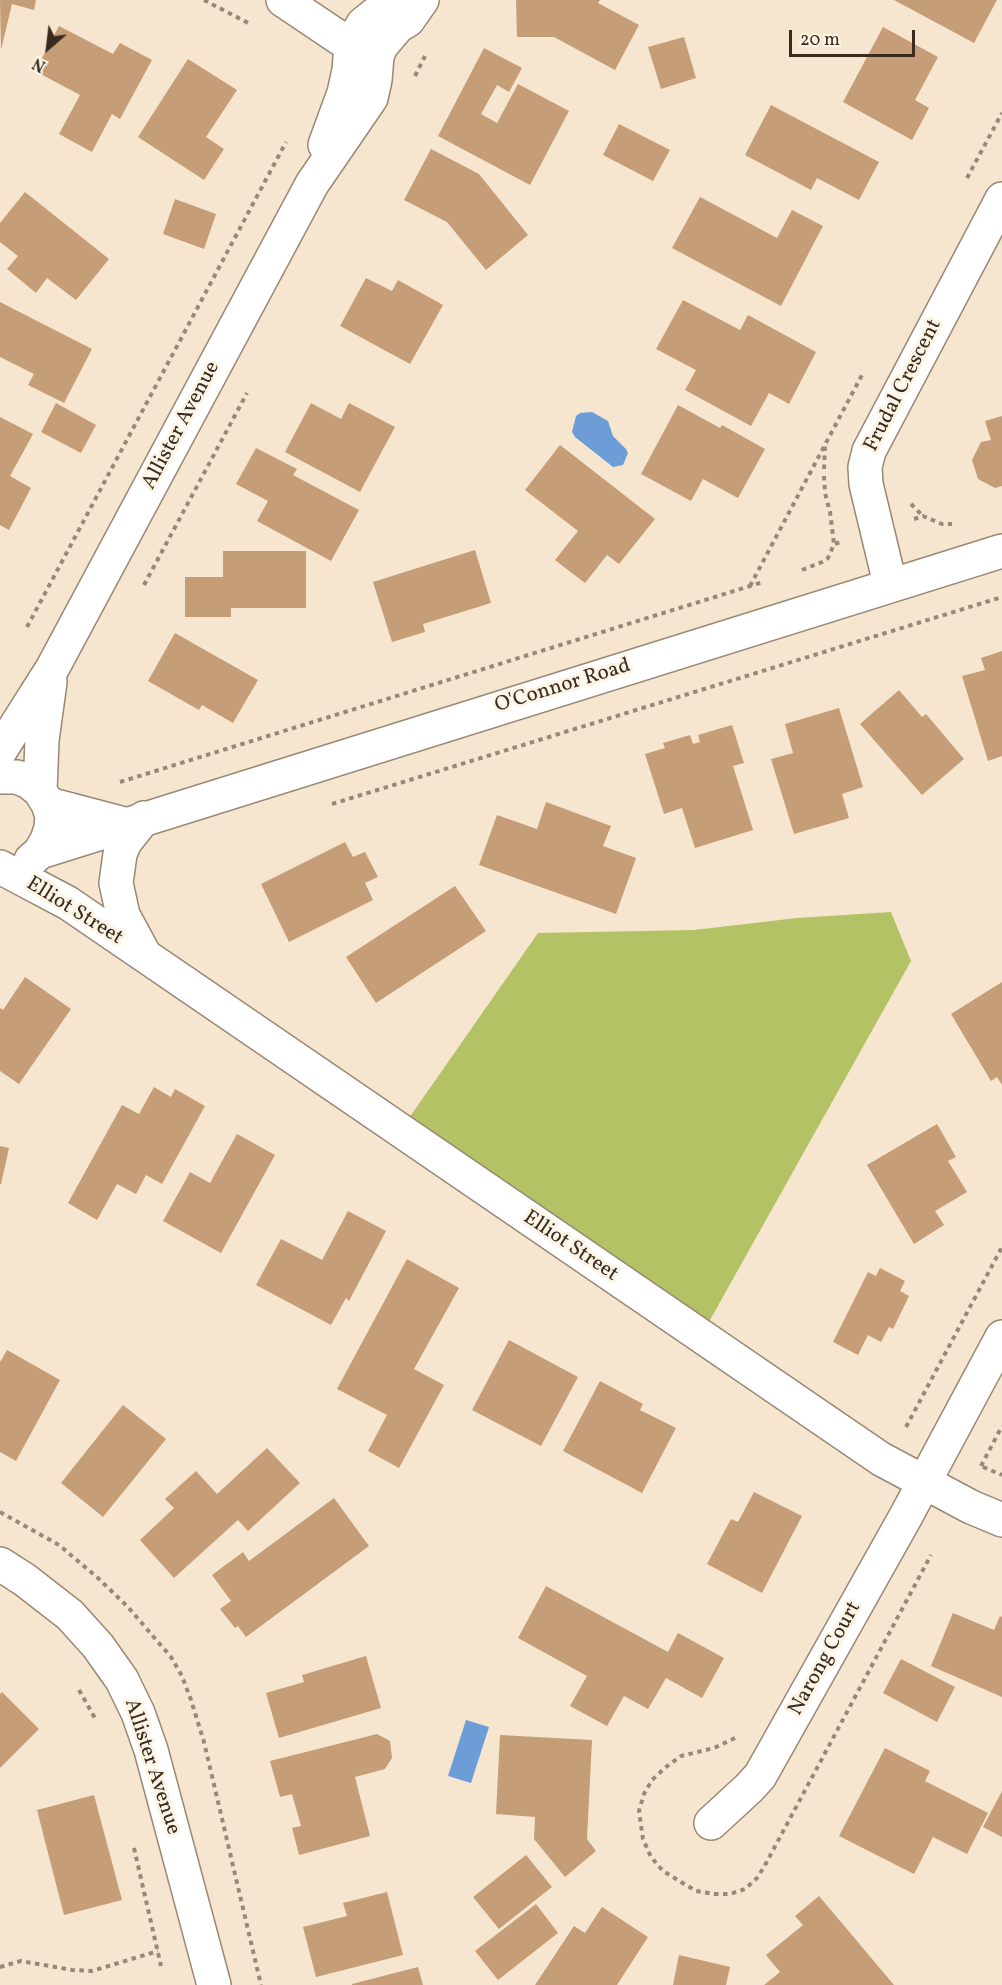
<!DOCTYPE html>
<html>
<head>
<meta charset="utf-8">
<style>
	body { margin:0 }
	#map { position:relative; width:1002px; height:1985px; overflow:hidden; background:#f7e6cf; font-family:Vollkorn,serif }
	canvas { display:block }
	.north { position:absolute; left:18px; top:18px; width:60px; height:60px; -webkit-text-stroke:4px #fcf5e5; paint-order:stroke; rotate:208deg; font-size:16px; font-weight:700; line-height:24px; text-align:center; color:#3b2a1e }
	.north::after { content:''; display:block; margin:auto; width:21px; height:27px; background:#3b2a1e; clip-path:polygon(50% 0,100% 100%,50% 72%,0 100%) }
	.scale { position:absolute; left:789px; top:30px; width:126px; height:27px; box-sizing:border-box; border:3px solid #3b2a1e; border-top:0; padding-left:8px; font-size:18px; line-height:21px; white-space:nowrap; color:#3b2a1e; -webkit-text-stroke:4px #fcf5e5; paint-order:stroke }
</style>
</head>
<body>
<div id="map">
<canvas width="1002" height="1985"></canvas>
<div class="north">N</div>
<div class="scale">20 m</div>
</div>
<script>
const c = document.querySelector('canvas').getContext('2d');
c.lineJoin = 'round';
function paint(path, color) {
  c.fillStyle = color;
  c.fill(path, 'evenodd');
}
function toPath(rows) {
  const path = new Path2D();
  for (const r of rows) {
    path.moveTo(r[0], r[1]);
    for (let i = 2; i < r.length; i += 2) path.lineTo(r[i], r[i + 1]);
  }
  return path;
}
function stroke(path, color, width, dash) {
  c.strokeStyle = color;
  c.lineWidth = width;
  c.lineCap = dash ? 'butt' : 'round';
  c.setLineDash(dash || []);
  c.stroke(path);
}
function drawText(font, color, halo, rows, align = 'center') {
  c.font = font + ' Vollkorn,serif';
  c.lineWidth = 6;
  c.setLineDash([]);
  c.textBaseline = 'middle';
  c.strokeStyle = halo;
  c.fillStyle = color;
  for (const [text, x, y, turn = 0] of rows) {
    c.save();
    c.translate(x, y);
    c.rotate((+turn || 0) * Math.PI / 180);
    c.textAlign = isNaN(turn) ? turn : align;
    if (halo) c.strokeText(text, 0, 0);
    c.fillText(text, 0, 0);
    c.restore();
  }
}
const green = toPath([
	[891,912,911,961,701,1336,400,1131,538,933,694,930,797,918]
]);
const water = toPath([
	[592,412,608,421,613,436,626,449,628,453,623,465,613,467,575,437,572,432,576,416,580,413],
	[466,1720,489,1727,471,1783,448,1776]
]);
const building = toPath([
	[0,0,36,0,34,10,12,4,1,50],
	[516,0,600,0,598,3,639,25,615,70,554,37,517,37],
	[894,0,997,0,974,43],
	[59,26,113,54,120,43,152,60,120,119,112,114,92,152,59,134,80,95,35,71],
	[883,27,938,57,915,100,929,108,912,140,843,102],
	[684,37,696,78,661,89,648,47],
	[484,48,522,68,509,92,497,85,481,114,497,123,518,84,569,111,530,185,438,136],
	[188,59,237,90,206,137,224,149,204,180,138,137],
	[771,105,879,162,859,200,817,178,811,190,745,155],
	[619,124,670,150,653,181,603,155],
	[431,149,479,174,528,235,486,270,447,222,404,200],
	[25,192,109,259,76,300,47,278,36,293,7,269,18,256,0,242,0,223],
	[700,197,777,238,792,210,823,226,781,306,672,248],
	[175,199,216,214,204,249,163,234],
	[366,278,392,291,398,280,443,305,410,364,340,326],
	[683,300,740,330,748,315,816,352,789,404,769,393,751,426,685,390,696,370,656,349],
	[0,302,92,349,64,403,28,385,34,374,0,357],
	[56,403,96,425,81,453,41,432],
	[311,403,341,419,349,403,395,427,360,492,285,452],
	[678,405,720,428,722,425,765,449,738,498,703,479,691,501,641,474],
	[1002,416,1002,486,995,488,978,479,972,460,981,442,991,440,985,421],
	[0,417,33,434,10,476,31,488,9,530,0,525],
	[560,445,655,519,619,564,607,555,585,583,555,560,578,531,525,490],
	[256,448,297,469,293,475,359,510,331,561,257,521,268,501,236,484],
	[475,550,491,603,423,624,425,632,392,642,373,582],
	[223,551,306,551,306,608,231,608,231,617,185,617,185,577,223,577],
	[175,633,258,680,233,723,202,705,199,710,148,681],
	[1002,651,1002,756,988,761,962,676,985,670,981,658],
	[899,690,922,717,926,714,964,759,922,795,860,724],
	[839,708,863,787,842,794,849,818,794,834,771,759,793,753,785,724],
	[732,725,744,763,733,766,753,830,695,848,682,808,664,814,645,754,665,748,663,743,690,735,693,744,700,742,698,735],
	[546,802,611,826,603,846,636,858,616,914,479,865,497,815,537,829],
	[345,842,353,857,365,852,378,877,365,883,373,900,289,942,261,884],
	[455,886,486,931,376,1003,346,957],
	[25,977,71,1009,19,1084,0,1071,0,1008,3,1010],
	[1002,982,1002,1085,997,1077,991,1081,951,1014],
	[154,1087,171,1097,175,1089,205,1106,162,1184,146,1175,136,1194,117,1184,97,1220,68,1203,122,1105,139,1114],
	[937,1124,956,1157,948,1161,967,1192,935,1211,944,1225,914,1244,867,1165],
	[237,1134,275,1155,221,1253,163,1221,190,1172,210,1183],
	[0,1146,9,1148,1,1184,0,1184],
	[348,1211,386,1231,349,1301,346,1298,331,1325,256,1285,281,1239,322,1260],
	[407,1259,459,1288,414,1369,444,1385,399,1468,368,1451,387,1415,337,1389],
	[880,1268,905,1281,900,1291,909,1296,893,1329,889,1327,881,1342,868,1335,858,1355,833,1342,868,1272,876,1276],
	[509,1340,578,1377,541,1446,472,1410],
	[7,1350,60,1380,16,1461,0,1452,0,1362],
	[600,1381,643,1404,640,1410,676,1428,642,1493,563,1451],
	[123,1405,166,1439,103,1517,61,1483],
	[267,1448,300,1483,248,1531,238,1520,174,1578,140,1540,174,1508,165,1499,196,1471,217,1494],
	[754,1492,802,1516,762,1593,707,1564,731,1519,738,1522],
	[334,1498,369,1546,246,1637,238,1626,235,1628,220,1609,231,1601,212,1575,243,1552,249,1561],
	[546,1586,668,1652,678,1633,724,1658,702,1698,666,1678,648,1709,624,1696,607,1726,570,1706,587,1676,518,1638],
	[953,1613,994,1630,1000,1616,1002,1617,1002,1697,931,1666],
	[366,1656,381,1708,279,1738,266,1693,304,1682,302,1675],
	[901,1659,955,1687,937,1722,883,1693],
	[2,1692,39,1729,0,1768,0,1694],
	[377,1734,390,1741,392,1758,385,1769,355,1777,370,1836,299,1855,292,1828,301,1826,292,1794,280,1797,270,1761],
	[500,1735,592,1740,587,1839,596,1851,565,1877,534,1839,535,1817,496,1814],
	[885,1748,930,1771,925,1781,988,1813,967,1854,933,1837,914,1874,839,1836],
	[1002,1791,1002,1837,983,1827],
	[94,1795,122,1900,64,1915,37,1810],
	[526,1855,552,1887,499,1929,473,1897],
	[387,1892,403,1955,316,1977,303,1927,347,1916,343,1903],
	[819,1896,894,1985,764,1985,780,1972,766,1955,803,1925,795,1916],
	[536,1904,558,1933,498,1980,475,1951],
	[602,1907,648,1937,617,1985,535,1985,574,1926,585,1933],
	[679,1955,730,1967,726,1985,673,1985],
	[418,1967,423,1985,352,1985,352,1984]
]);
const path = toPath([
	[204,0,252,25],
	[415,76,425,56],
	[967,178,1002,113],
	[824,469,825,446],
	[824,476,825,493,830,512,834,544],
	[911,504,923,516],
	[914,519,923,516,942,524,952,524],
	[802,570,822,562,828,558,834,544,841,542],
	[144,585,247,393],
	[750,586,862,375],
	[27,627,286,142],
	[120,782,763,582],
	[332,804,1002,597],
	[906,1427,1002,1247],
	[981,1466,1002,1426],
	[983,1467,1002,1475],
	[0,1512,59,1545,98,1578,128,1607,152,1635,171,1657,182,1676,191,1700,204,1742,261,1985],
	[79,1690,96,1720],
	[735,1738,714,1748,681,1756,666,1767,652,1780,644,1794,639,1811,643,1839,651,1857,663,1871,681,1882,696,1891,714,1894,730,1894,745,1889,757,1878,764,1867,931,1555],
	[134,1848,161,1966],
	[0,1967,21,1961,72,1970,92,1971,158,1951]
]);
const street = toPath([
	[283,0,341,39,374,45],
	[325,145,344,93,349,70,351,45,363,24,393,0],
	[890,584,866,484,865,467,869,451,1002,199],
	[0,751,52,669,312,184,371,98,375,80,377,56,381,46,398,26,408,20,422,0],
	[0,777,17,777,29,782,40,791,48,804,52,816,51,828,47,840,40,852,31,860],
	[40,791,42,740,50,682],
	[48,804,124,824],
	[40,852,1002,551],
	[0,867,68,903,881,1459,971,1507,1002,1520],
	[143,952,123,915,116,883,120,854,125,842,144,818],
	[0,1564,25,1580,70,1615,98,1646,122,1680,138,1713,151,1750,214,1985],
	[711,1823,749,1788,760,1776,906,1516,1002,1337]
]);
const streetNames = [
	["Frudal Crescent",904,386,-63],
	["Allister Avenue",182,426,-62],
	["O'Connor Road",563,687,-17],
	["Elliot Street",74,912,32],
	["Elliot Street",570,1247,34],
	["Narong Court",826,1659,-61],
	["Allister Avenue",151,1767,72]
];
paint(green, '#b2c265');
paint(water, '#6d9dd6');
paint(building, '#c59d77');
stroke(street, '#998876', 36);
stroke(path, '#998876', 4, [4.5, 4.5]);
stroke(street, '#fff', 33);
drawText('21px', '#3b2a1e', '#fcf5e5', streetNames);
</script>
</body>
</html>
